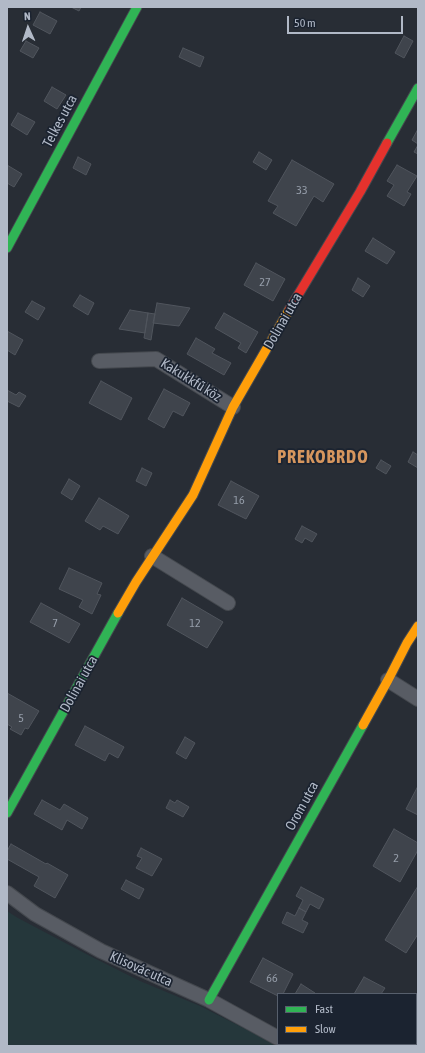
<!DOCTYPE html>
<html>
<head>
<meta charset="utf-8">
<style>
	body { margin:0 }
	#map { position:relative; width:425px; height:1053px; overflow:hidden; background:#282d35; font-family:"Asap Condensed",sans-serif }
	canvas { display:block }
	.frame { position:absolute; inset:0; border:8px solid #b1b9c7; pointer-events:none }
	.legend { position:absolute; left:277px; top:993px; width:140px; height:52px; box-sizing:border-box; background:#1b2330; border:1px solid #575f6c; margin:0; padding:5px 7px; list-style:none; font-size:12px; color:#b1b9c7 }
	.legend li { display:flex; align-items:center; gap:8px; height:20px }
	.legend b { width:20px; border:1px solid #575f6c }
	.north { position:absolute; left:8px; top:8px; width:40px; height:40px; -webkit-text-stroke:3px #1b2330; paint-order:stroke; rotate:357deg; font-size:11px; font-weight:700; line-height:16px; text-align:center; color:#b1b9c7 }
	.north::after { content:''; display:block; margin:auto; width:14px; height:18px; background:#b1b9c7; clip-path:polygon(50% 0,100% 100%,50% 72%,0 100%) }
	.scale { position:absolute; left:287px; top:16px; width:116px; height:18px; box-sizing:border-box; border:2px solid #b1b9c7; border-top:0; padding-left:5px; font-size:12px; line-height:14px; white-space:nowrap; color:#b1b9c7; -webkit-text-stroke:3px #1b2330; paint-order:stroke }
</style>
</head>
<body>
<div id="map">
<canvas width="425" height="1053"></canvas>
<div class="frame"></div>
<ul class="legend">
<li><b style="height:5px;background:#30b455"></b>Fast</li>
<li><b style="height:5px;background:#ff9f0a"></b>Slow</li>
</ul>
<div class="north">N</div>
<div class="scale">50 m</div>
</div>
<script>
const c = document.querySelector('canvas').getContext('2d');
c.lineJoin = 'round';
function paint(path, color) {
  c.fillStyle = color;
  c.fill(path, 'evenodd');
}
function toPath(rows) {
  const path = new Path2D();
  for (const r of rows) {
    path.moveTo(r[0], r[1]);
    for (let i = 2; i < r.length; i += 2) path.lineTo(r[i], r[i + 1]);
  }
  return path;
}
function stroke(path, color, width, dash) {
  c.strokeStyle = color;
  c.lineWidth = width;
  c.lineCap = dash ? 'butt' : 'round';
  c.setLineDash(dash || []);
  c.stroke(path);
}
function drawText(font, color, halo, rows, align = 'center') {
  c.font = font + ' "Asap Condensed",sans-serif';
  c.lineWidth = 3.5;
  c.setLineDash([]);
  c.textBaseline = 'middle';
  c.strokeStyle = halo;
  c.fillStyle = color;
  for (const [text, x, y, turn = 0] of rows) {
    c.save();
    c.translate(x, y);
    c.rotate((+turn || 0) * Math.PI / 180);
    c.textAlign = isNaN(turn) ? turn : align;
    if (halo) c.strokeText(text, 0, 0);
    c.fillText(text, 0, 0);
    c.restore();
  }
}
const green = toPath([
	[7,911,18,918,90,956,140,981,200,1006,279,1046,7,1046]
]);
const building = toPath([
	[71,7,81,7,79,11,71,7],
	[40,12,57,21,50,34,33,25,40,12],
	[404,36,413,41,404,58,395,53,404,36],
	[26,41,39,48,33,58,20,51,26,41],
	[183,48,204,57,200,67,179,57,183,48],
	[52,87,66,95,57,109,44,101,52,87],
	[18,113,35,122,27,135,11,125,18,113],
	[418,129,418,144,412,140,418,129],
	[418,145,418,154,414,152,418,145],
	[259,152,272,160,266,170,253,162,259,152],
	[78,157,91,164,86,175,73,168,78,157],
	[292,160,334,184,323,202,314,196,296,226,273,213,278,206,268,201,292,160],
	[7,165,22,174,14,187,7,183,7,165],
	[397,165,417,176,407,192,411,194,404,206,387,196,394,185,387,181,397,165],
	[373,238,395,252,387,264,365,251,373,238],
	[256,263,285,279,273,301,244,285,256,263],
	[358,278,370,286,363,297,352,290,358,278],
	[80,295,94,303,88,315,73,306,80,295],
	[32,301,45,308,38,320,25,312,32,301],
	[157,303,190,308,179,326,153,323,157,303],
	[130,310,148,313,145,333,119,329,130,310],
	[148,313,155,314,151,340,144,338,148,313],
	[224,313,258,332,246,353,238,348,241,343,215,328,224,313],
	[7,331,23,340,15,355,7,350,7,331],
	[196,338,215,349,212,353,231,363,224,375,187,354,196,338],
	[101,381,132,398,121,420,89,403,101,381],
	[164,389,190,403,183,416,173,411,164,428,148,419,164,389],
	[7,390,16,395,19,392,26,396,19,407,7,401,7,390],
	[413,452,418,455,418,468,408,462,413,452],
	[381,460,391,466,386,474,376,468,381,460],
	[142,468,152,473,146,486,136,481,142,468],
	[69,479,80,486,72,500,61,493,69,479],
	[231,481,259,496,246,519,218,505,231,481],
	[99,498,129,516,118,534,103,526,100,530,85,521,99,498],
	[302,526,317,534,312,542,305,538,302,543,295,539,302,526],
	[69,568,102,583,97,594,101,595,92,614,79,607,83,600,59,589,69,568],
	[182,598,223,622,207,648,167,625,182,598],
	[41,603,80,624,69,643,30,622,41,603],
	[7,693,39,711,28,729,25,728,21,735,10,729,12,727,7,724,7,693],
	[85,726,124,747,118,758,109,753,105,761,75,745,85,726],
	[185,737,195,743,186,759,176,753,185,737],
	[418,786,418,815,406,809,418,786],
	[42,800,60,810,64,804,88,818,82,829,67,820,62,830,34,814,42,800],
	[170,800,175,803,177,800,189,807,183,817,166,808,170,800],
	[394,829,418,843,418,850,400,882,373,866,394,829],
	[11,844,46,864,47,863,68,875,55,898,34,886,39,877,7,859,7,851,11,844],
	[141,848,162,859,152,876,136,868,142,858,137,856,141,848],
	[126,880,144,889,139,899,121,889,126,880],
	[418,886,418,934,406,953,385,940,418,886],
	[301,887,324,899,319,909,310,904,306,912,299,908,303,900,296,896,301,887],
	[299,908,306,912,302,920,308,923,303,933,282,923,287,912,295,916,299,908],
	[263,958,293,974,283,994,278,994,278,996,250,982,263,958],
	[364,977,385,988,381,994,354,994,364,977],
	[301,984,315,993,314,994,295,994,301,984],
	[416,1015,418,1016,418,1046,385,1046,386,1044,416,1044,416,1015],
	[329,1044,353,1044,352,1046,332,1046,329,1044]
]);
const street = toPath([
	[99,361,156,359,233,407],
	[152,556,228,603],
	[388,680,418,699],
	[7,893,35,914,101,951,209,1000,278,1038],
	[290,1044,294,1046]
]);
const fast = toPath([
	[387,143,418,88],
	[7,248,137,7],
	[7,813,118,613],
	[209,1000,363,725]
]);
const slow = toPath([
	[118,613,136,582,193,495,233,407,289,310],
	[363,725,388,680,407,643,418,626]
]);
const jam = toPath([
	[289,310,360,192,387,143]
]);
const numberNames = [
	["33",302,190],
	["27",265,282],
	["16",239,500],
	["7",55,623],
	["12",195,623],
	["5",21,718],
	["2",396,858],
	["66",272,978]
];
const streetNames = [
	["Telkes utca",60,121,-62],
	["Dolinai utca",283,321,-60],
	["Kakukkfű köz",191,380,32],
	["Dolinai utca",79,684,-61],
	["Orom utca",302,806,-61],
	["Klisovác utca",141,969,24]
];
const districtNames = [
	["PREKOBRDO",323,457]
];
paint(green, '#25373b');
paint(building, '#3f444c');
stroke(building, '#50555d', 1);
stroke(street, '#44484e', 16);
stroke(fast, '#44484e', 11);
stroke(slow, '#44484e', 11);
stroke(jam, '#44484e', 11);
stroke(street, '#585c64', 14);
stroke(fast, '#30b455', 9);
stroke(slow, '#ff9f0a', 9);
stroke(jam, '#e5322d', 9);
drawText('12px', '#949ca8', null, numberNames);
drawText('14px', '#b1b9c7', '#1b2330', streetNames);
c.letterSpacing = '1px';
drawText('bold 18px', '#d6965e', '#1b2330', districtNames);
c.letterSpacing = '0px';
</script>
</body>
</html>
